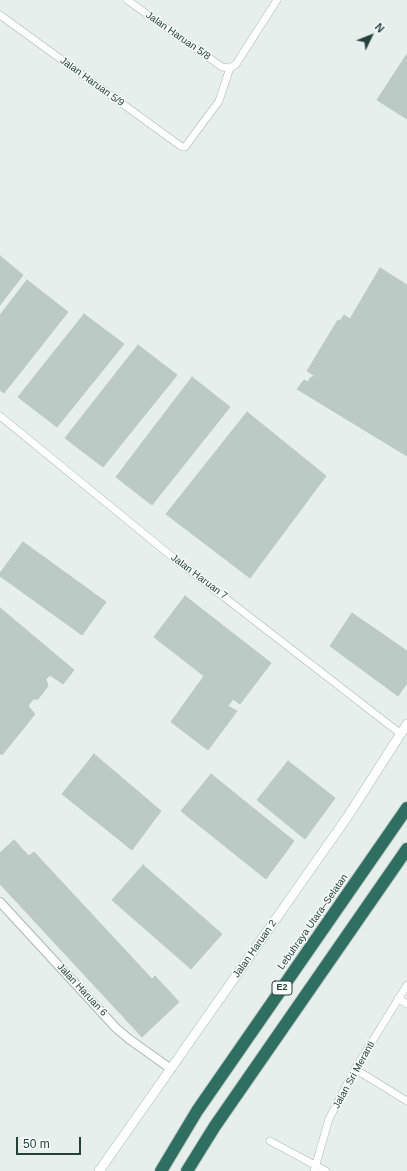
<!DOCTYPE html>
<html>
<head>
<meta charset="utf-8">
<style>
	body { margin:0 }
	#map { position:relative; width:407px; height:1171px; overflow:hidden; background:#e6efeb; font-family:Arial,sans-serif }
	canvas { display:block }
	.north { position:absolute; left:351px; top:16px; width:40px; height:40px; -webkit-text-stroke:3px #f7fbf9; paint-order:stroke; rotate:47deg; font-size:11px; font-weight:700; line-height:16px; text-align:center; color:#24423a }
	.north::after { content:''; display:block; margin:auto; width:14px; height:18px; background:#24423a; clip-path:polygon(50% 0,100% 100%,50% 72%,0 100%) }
	.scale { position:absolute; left:16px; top:1137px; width:65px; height:18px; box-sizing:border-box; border:2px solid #24423a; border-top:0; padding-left:5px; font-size:12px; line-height:14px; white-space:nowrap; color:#24423a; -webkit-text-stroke:3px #f7fbf9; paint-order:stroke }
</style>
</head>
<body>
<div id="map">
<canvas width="407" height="1171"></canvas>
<div class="north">N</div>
<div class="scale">50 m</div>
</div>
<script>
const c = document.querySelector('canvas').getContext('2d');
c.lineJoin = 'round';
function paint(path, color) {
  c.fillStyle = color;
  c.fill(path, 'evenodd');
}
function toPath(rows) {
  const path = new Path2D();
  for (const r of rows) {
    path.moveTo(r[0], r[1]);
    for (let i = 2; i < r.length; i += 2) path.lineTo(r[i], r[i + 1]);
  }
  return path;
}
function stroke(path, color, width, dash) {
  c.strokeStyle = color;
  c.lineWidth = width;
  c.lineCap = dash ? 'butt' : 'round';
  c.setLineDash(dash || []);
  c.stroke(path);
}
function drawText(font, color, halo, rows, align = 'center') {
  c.font = font + ' Arial,sans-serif';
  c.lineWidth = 3;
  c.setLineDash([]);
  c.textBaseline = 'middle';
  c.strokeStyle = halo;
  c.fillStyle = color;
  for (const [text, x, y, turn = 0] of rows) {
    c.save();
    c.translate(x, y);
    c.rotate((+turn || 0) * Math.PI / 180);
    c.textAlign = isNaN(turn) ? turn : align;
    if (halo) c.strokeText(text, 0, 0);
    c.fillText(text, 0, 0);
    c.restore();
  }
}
const building = toPath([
	[407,54,407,119,377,100,407,54],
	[0,256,23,275,0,305,0,256],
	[380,268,407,285,407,456,297,389,304,380,308,382,310,378,315,376,307,371,338,320,340,321,344,315,350,319,380,268],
	[27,280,68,312,4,393,0,390,0,315,27,280],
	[84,314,124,344,57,427,18,397,84,314],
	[138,345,177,375,103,467,65,438,138,345],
	[192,377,230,407,152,505,116,477,192,377],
	[247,412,326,476,250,578,166,514,247,412],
	[23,542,106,602,82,635,0,576,0,573,23,542],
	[185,596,271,663,240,704,233,699,228,706,237,711,208,750,171,722,204,676,154,637,185,596],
	[0,608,74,670,63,684,50,675,46,679,48,686,38,699,33,699,28,706,35,714,2,755,0,753,0,608],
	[352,613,407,651,407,683,398,696,330,646,352,613],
	[94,754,161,811,132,850,62,794,94,754],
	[288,761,335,798,305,839,257,800,288,761],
	[211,774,294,841,266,879,181,811,211,774],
	[14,840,29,856,34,852,152,979,155,976,179,1002,142,1037,0,884,0,853,14,840],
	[143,865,222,934,191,969,112,900,143,865]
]);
const minor = toPath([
	[127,0,222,67,230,68],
	[0,15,182,147,185,147,219,101,230,68,236,64,277,0],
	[0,416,175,559,401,734],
	[398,998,407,1004],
	[355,1069,407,1101],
	[270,1141,326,1171],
	[314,1171,329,1119,355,1069,407,985]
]);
const tertiary = toPath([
	[0,902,116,1028,129,1039,171,1069]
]);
const secondary = toPath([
	[99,1171,348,816,407,724]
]);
const motorway = toPath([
	[161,1171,197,1111,407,808],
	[187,1171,215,1126,407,849]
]);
const shields = [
	[282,988,20]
];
const shieldNames = [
	["E2",282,988]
];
const streetNames = [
	["Jalan Haruan 5/8",178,36,35],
	["Jalan Haruan 5/9",92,82,36],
	["Jalan Haruan 7",199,577,37],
	["Lebuhraya Utara–Selatan",313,922,-55],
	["Jalan Haruan 2",255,949,-55],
	["Jalan Haruan 6",82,990,47],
	["Jalan Sri Meranti",354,1075,-61]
];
paint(building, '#bbcac4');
stroke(building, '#b8c9c2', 1);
stroke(minor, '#a8b8b2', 8);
stroke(tertiary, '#a8b8b2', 10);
stroke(secondary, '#a4bbb3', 10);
stroke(motorway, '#c2cac8', 14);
stroke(minor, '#fff', 7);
stroke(tertiary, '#fff', 8);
stroke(secondary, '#fff', 9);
stroke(motorway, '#2f6f62', 12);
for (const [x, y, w] of shields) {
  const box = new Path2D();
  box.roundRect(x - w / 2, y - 7, w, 14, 3);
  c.fillStyle = '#f7fbf9';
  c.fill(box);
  stroke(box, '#24423a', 1);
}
drawText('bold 9px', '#24423a', null, shieldNames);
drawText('10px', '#24423a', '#f7fbf9', streetNames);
</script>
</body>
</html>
